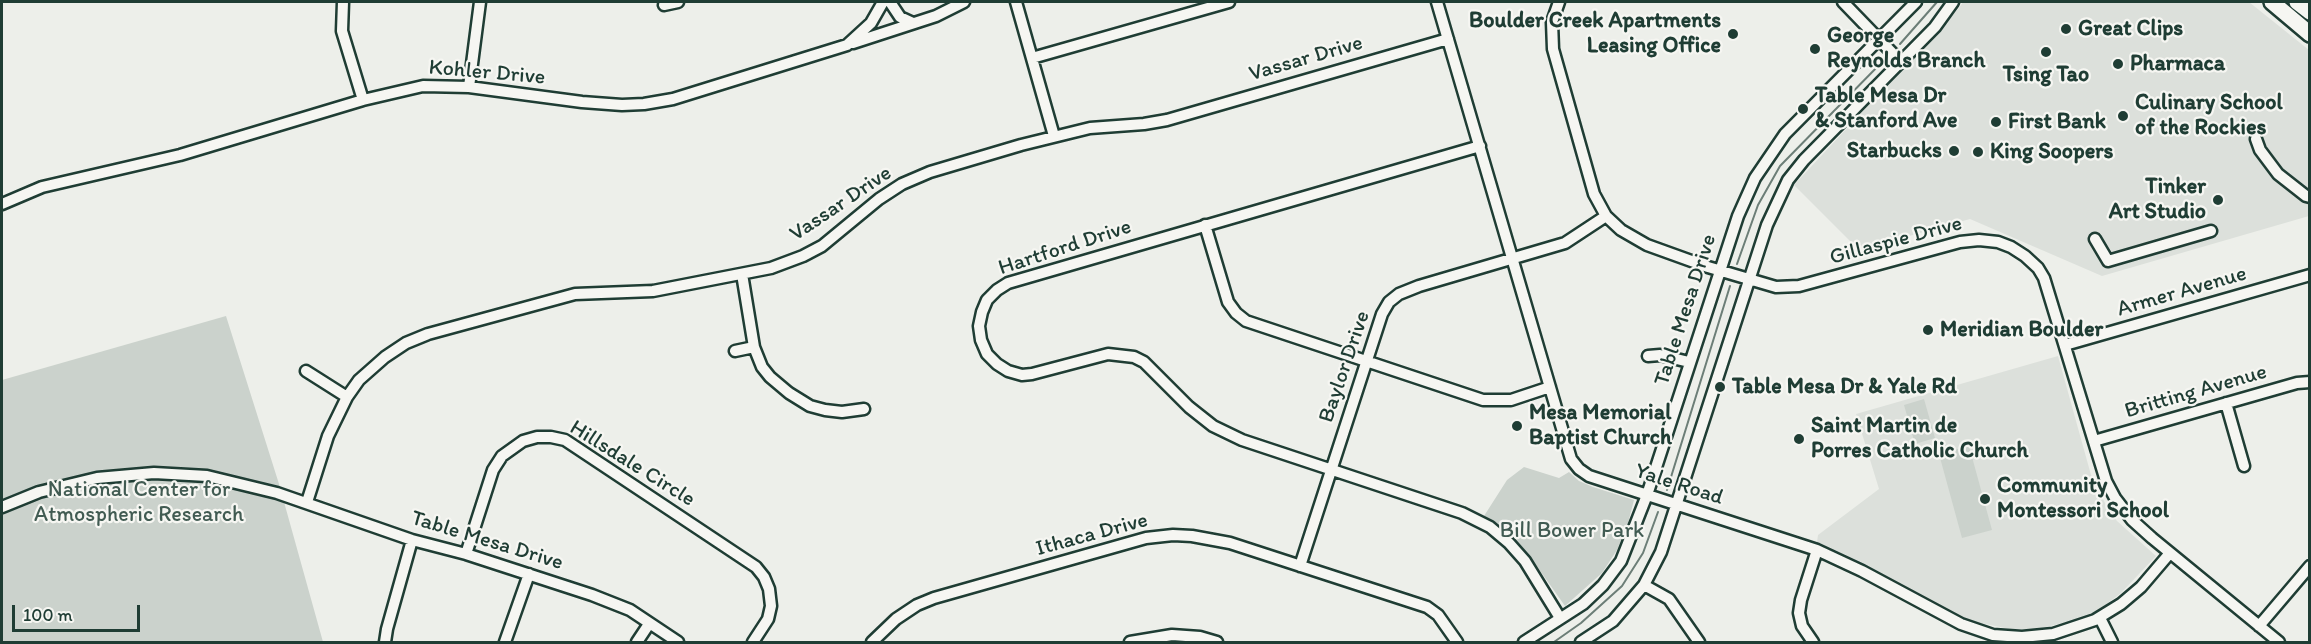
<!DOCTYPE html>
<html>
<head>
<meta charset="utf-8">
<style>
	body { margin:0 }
	#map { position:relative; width:2311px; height:644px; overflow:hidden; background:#edefea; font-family:Itim,sans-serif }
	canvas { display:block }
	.frame { position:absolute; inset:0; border:3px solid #1f3d34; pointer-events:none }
	.scale { position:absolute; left:12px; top:605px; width:128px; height:27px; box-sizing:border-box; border:3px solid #1f3d34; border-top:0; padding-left:8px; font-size:18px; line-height:21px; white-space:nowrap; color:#1f3d34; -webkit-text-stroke:4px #f6f6f2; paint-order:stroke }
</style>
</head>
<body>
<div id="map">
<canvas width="2311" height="644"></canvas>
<div class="frame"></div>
<div class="scale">100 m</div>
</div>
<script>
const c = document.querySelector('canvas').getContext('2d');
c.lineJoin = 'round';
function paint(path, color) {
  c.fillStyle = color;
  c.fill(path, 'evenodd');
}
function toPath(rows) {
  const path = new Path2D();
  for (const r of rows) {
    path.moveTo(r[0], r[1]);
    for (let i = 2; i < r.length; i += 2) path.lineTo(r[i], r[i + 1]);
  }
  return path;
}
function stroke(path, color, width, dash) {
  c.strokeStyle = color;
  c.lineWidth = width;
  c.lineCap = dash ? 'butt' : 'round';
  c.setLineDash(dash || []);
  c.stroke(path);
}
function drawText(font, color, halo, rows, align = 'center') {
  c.font = font + ' Itim,sans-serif';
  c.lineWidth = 4.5;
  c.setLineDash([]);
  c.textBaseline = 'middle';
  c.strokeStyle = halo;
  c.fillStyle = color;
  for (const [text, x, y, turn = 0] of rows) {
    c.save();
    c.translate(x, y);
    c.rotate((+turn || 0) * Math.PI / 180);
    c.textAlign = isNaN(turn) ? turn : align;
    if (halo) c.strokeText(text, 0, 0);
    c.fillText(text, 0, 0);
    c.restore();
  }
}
const built = toPath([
	[1963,2,2249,2,2309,50,2309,216,2102,276,1970,219,1859,250,1794,185,1959,8],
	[2058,356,2091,475,2108,509,2117,521,2156,556,2121,593,2104,606,2081,619,2037,629,2010,629,1966,620,1817,542,1818,535,1879,489,1856,414]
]);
const green = toPath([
	[226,316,279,484,323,642,2,642,2,380],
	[1924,399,1935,438,1915,444,1904,405],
	[1969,446,1992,530,1962,538,1939,454],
	[1524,467,1559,478,1569,472,1579,481,1593,487,1634,500,1628,523,1617,550,1602,573,1565,606,1531,558,1513,537,1499,524,1484,516,1507,480]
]);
const stream = toPath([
	[1900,44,1937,2],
	[1737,264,1758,205,1780,166,1883,61],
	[1667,490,1730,286],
	[1554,642,1581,623,1622,586,1643,553,1658,512]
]);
const minor = toPath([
	[343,2,342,31,363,100],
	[890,2,900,17,913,23],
	[1016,2,1054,136],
	[1437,2,1571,459,1579,469,1589,476,1817,550,1862,571,1961,624,1993,635,2022,637,2053,634,2095,620,2121,604,2141,587,2170,553],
	[1559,2,1552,22,1553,49,1594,194,1606,216,1621,230,1647,245,1708,267,1776,287,1799,286,1960,242,1979,240,1998,242,2011,247,2025,256,2038,268,2044,278,2106,481,2115,498,2132,520,2152,538,2279,642],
	[1843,2,1901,62],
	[664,5,678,2],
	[853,43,936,16,964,2],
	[1032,58,1229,2],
	[469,87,480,2],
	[2256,139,2260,150,2278,174,2306,196,2310,197],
	[1480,146,1008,283,997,290,987,300,982,312,979,326,981,340,987,354,997,364,1008,371,1022,375,1032,374,1108,354,1134,357,1144,362,1189,407,1213,426,1242,440,1462,513,1490,527,1509,543,1525,561,1560,618],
	[2,204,42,187,180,155,363,100,423,86,469,87,582,102,622,105,644,104,673,99,847,45,871,23,883,2],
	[1205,225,1228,302,1236,313,1246,321,1483,400,1511,400,1550,387],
	[2095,239,2108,261,2211,231],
	[742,274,754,347,762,367,770,377,789,393,810,406,825,410,842,412,864,409],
	[2065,345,2310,275],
	[735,351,754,347],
	[1648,356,1660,355,1689,362],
	[306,371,347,397],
	[2226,403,2244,466],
	[2094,441,2297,383,2310,382],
	[307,502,328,436,347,397,359,380,385,357,406,343,428,334,575,294,653,291,771,268,803,256,822,246,879,199,902,184,930,172,1021,145,1090,128,1144,124,1167,120,1448,39],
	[2,507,39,492,97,478,154,473,207,476,277,493,412,540,466,554,592,595,630,610,678,642],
	[466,554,493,470,502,456,523,441,537,437,551,437,565,440,756,567,764,577,769,589,771,606,768,619,753,642],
	[1300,566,1382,314,1389,302,1399,294,1419,286,1565,243,1606,216],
	[1644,585,1669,599,1699,642],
	[2100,618,2112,642],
	[2259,626,2310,566],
	[385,642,387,629,412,540],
	[505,642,529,574],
	[637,642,649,624],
	[872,642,896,619,917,605,934,598,1146,538,1173,535,1192,536,1230,543,1427,607,1438,615,1457,642],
	[1130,642,1172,635,1200,637,1217,642],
	[1524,642,1583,604,1603,585,1621,561,1647,495,1738,216,1755,178,1785,134,1916,2],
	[1581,642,1613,621,1644,585,1661,552,1767,225,1788,180,1804,160,1935,27,1953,2],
	[1813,642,1802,626,1799,613,1801,600,1817,550]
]);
const highway = toPath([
	[2272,2,2310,34],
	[2297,2,2310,12]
]);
const markers = [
	[2066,29,6,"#1f3d34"],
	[1733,34,6,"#1f3d34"],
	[1815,49,6,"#1f3d34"],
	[2046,52,6,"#1f3d34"],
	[2118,64,6,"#1f3d34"],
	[1803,109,6,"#1f3d34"],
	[2123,116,6,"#1f3d34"],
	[1996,122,6,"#1f3d34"],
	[1954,151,6,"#1f3d34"],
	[1978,152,6,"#1f3d34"],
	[2218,200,6,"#1f3d34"],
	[1928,330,6,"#1f3d34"],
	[1720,387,6,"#1f3d34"],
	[1517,426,6,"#1f3d34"],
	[1799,439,6,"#1f3d34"],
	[1985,499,6,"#1f3d34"]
];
const poiNames = [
	["Boulder Creek Apartments",1721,21,"right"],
	["Leasing Office",1721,46,"right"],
	["Great Clips",2078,29],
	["George",1827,36],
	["Reynolds Branch",1827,61],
	["Pharmaca",2130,64],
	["Tsing Tao",2046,75,"center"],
	["Table Mesa Dr",1815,96],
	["& Stanford Ave",1815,121],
	["Culinary School",2135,103],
	["of the Rockies",2135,128],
	["First Bank",2008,122],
	["Starbucks",1942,151,"right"],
	["King Soopers",1990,152],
	["Tinker",2206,187,"right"],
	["Art Studio",2206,212,"right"],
	["Meridian Boulder",1940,330],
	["Table Mesa Dr & Yale Rd",1732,387],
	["Mesa Memorial",1529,413],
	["Baptist Church",1529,438],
	["Saint Martin de",1811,426],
	["Porres Catholic Church",1811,451],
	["Community",1997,486],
	["Montessori School",1997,511]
];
const streetNames = [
	["Vassar Drive",1306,59,-16],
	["Kohler Drive",487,73,5],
	["Vassar Drive",841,204,-34],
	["Gillaspie Drive",1896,241,-15],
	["Hartford Drive",1065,248,-18],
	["Armer Avenue",2182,292,-16],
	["Table Mesa Drive",1686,310,-72],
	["Baylor Drive",1345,367,-71],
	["Britting Avenue",2196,392,-16],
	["Hillsdale Circle",632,464,32],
	["Yale Road",1679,485,18],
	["Ithaca Drive",1092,535,-15],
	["Table Mesa Drive",487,541,17]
];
const parkNames = [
	["National Center for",139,490],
	["Atmospheric Research",139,515],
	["Bill Bower Park",1572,531]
];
paint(built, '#dce0db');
paint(green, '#cbd2cc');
stroke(stream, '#6c7e77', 2);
stroke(minor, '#1f3d34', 15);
stroke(highway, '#1f3d34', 20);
stroke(minor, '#f6f6f2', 10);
stroke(highway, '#f6f6f2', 15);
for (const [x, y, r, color] of markers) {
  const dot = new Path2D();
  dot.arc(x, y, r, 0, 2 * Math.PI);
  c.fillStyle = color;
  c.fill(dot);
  stroke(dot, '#f6f6f2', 2);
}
drawText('bold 22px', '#1f3d34', '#f6f6f2', poiNames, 'left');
drawText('22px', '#1f3d34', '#f6f6f2', streetNames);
drawText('22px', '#415b52', '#f6f6f2', parkNames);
</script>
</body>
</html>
